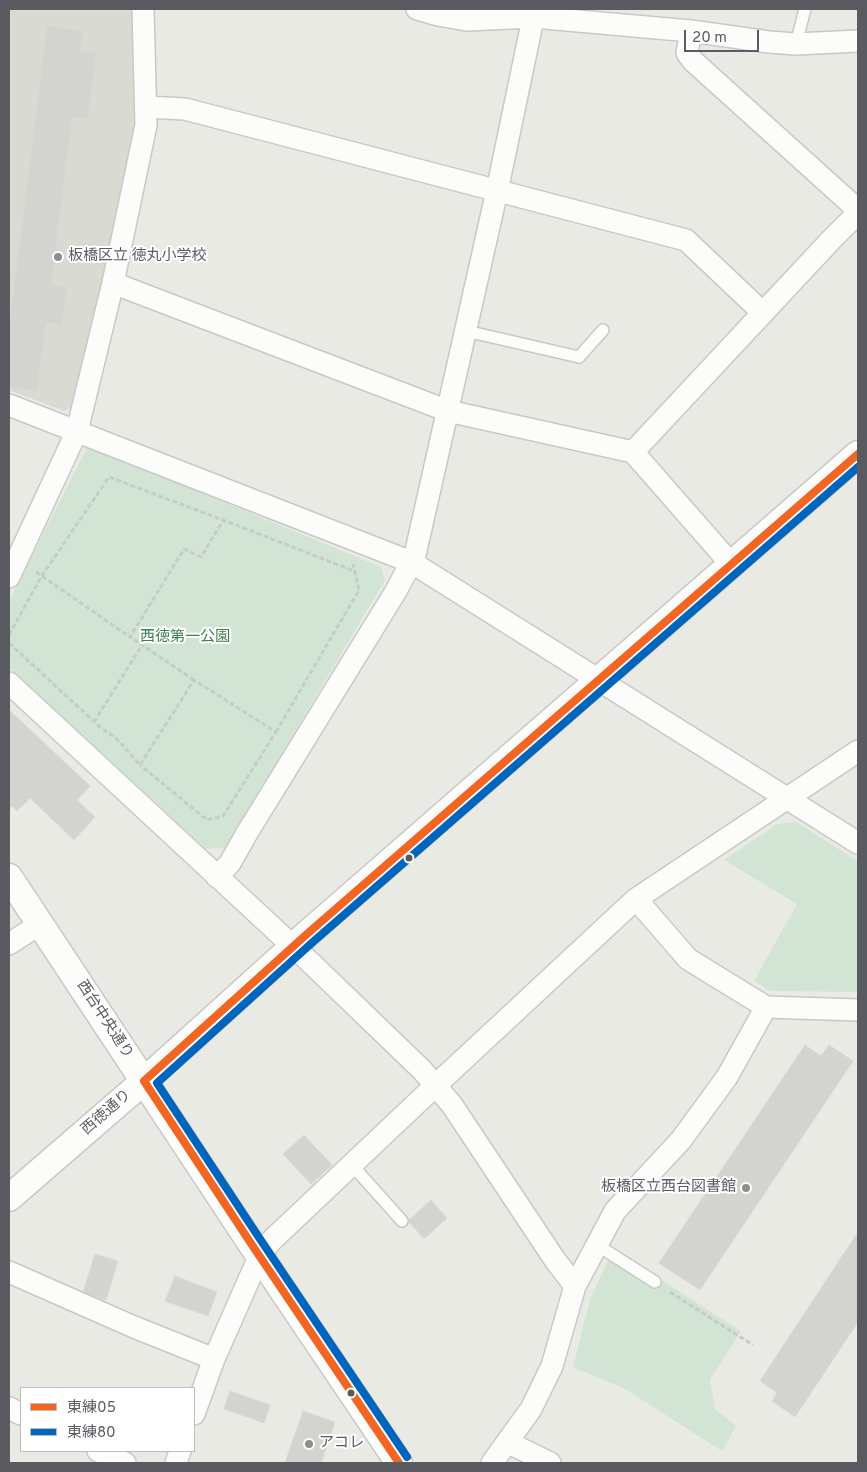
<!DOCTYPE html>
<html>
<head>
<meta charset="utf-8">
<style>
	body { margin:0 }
	#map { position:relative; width:867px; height:1472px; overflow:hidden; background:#e9eae4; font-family:Overpass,"Noto Sans JP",sans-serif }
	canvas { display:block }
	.frame { position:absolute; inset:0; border:10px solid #5a5b61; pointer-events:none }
	.legend { position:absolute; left:20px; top:1387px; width:175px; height:65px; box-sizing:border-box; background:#fff; border:1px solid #bdbdc0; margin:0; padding:6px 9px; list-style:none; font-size:15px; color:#5a5b61 }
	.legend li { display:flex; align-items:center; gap:10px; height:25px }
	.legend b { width:25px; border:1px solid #bdbdc0 }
	.scale { position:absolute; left:684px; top:30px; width:75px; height:22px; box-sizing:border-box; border:2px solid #5a5b61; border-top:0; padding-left:6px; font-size:15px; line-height:18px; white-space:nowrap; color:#5a5b61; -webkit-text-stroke:4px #fff; paint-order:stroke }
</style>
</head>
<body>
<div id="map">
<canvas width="867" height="1472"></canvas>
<div class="frame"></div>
<ul class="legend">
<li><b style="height:6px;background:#f26522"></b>東練05</li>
<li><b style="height:6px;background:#0065bd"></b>東練80</li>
</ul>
<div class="scale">20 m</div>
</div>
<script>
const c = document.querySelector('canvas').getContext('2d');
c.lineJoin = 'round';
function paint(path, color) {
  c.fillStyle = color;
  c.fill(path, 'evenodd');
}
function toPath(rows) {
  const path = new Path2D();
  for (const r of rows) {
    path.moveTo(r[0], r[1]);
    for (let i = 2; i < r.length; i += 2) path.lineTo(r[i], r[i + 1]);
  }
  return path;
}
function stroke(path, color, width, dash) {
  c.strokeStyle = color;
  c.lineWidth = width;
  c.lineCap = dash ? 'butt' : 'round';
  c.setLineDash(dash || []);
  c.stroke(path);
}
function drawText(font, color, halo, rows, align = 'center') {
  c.font = font + ' Overpass,"Noto Sans JP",sans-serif';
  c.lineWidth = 4;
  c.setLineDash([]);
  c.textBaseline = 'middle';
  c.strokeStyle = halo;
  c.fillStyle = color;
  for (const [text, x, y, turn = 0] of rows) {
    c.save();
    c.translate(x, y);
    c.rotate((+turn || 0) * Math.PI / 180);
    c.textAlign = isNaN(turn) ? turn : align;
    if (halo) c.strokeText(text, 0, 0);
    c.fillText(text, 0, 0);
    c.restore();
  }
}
const education = toPath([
	[9,9,135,9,141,123,71,407,64,411,9,390]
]);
const green = toPath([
	[87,448,93,448,381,567,385,580,226,848,206,849,9,667,9,601],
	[796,822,858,861,858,992,770,991,754,981,797,904,724,860,778,824],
	[614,1250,741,1331,710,1380,715,1409,736,1426,722,1451,625,1389,573,1367,591,1297,607,1263]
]);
const building = toPath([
	[47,26,83,31,80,51,96,53,88,119,72,117,51,285,67,287,62,324,46,322,37,391,9,387,9,327,47,26],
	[9,710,90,786,77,800,95,817,74,840,30,798,17,811,12,806,9,809,9,710],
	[805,1045,821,1056,829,1045,853,1061,700,1290,659,1263,805,1045],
	[304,1135,332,1165,311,1184,283,1154,304,1135],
	[431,1200,447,1218,424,1239,408,1221,431,1200],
	[858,1232,858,1322,795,1417,772,1401,777,1393,760,1381,858,1232],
	[95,1254,118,1261,106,1300,83,1293,95,1254],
	[175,1276,217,1292,208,1316,165,1301,175,1276],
	[230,1391,270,1405,264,1423,224,1409,230,1391],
	[303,1411,335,1422,321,1463,285,1463,303,1411]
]);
const path = toPath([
	[36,572,130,637],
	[9,635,41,577,109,477,223,520,354,571],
	[9,643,101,728,116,738,140,765,194,680,276,732,223,816,207,820,140,765],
	[194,680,130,637,184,549,201,557,224,519],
	[94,722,142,645],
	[276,732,359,590,353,564],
	[670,1292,753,1345]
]);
const service = toPath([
	[796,44,805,9],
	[466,331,579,357,603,330],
	[352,1165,402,1221],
	[597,1245,655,1282]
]);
const minor = toPath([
	[417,9,438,15,467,20,533,17,691,31,769,42,796,44,858,41],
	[691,31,687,53,693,61,858,210],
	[146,107,185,109,686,240,763,313],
	[113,283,448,411,633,452,731,564],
	[9,405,411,562,858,843],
	[633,452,831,240,858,213],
	[9,577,77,431,113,283,146,125,143,9],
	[9,683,312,964,422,1070,452,1105,555,1260,575,1286],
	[217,877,230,863,247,833,396,591,415,555,497,191,535,9],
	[636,899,688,959,766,1007,858,1010],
	[9,944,40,924],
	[9,1272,134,1327,214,1359],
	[9,1408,21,1414],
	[194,1414,214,1359,251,1275,260,1256,271,1241,436,1085,636,899,858,751],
	[507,1442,550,1463],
	[98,1451,125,1463],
	[176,1463,180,1451],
	[492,1463,531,1409,552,1366,575,1286,615,1211,681,1140,727,1077,766,1007]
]);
const tertiary = toPath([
	[9,877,250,1242,399,1463],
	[9,1198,144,1081,307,934,858,454]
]);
const bus1 = toPath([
	[399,1463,250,1242,144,1081,307,934,858,454]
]);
const bus2 = toPath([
	[407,1457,258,1236,157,1083,314,941,858,467]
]);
const markers = [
	[58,257,5,"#8c8d8f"],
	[409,858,4.5,"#5a5b61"],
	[746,1188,5,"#8c8d8f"],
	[351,1393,4.5,"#5a5b61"],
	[309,1444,5,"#8c8d8f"]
];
const poiNames = [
	["板橋区立 徳丸小学校",68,257],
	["板橋区立西台図書館",736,1188,"right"],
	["アコレ",319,1444]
];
const parkNames = [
	["西徳第一公園",185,638]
];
const streetNames = [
	["西台中央通り",104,1020,57],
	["西徳通り",107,1113,-41]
];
paint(education, '#d9dad2');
paint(green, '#d2e5d5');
paint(building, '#d3d3cf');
stroke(building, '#d8d9d4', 1);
stroke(service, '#c8c8c7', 14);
stroke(minor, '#c8c8c7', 24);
stroke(tertiary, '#c8c8c7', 29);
stroke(path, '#c7cbca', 3, [5, 2.5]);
stroke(service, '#fcfcfb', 11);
stroke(minor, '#fcfcfb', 21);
stroke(tertiary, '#fcfcfb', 26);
stroke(bus1, '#f26522', 8);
stroke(bus2, '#0065bd', 8);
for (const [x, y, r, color] of markers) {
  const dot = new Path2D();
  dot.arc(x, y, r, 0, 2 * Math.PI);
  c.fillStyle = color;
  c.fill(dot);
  stroke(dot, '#fff', 2);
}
drawText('15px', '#5a5b61', '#fff', poiNames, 'left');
drawText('15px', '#3c7f51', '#fff', parkNames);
drawText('15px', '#5a5b61', '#fff', streetNames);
</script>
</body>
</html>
